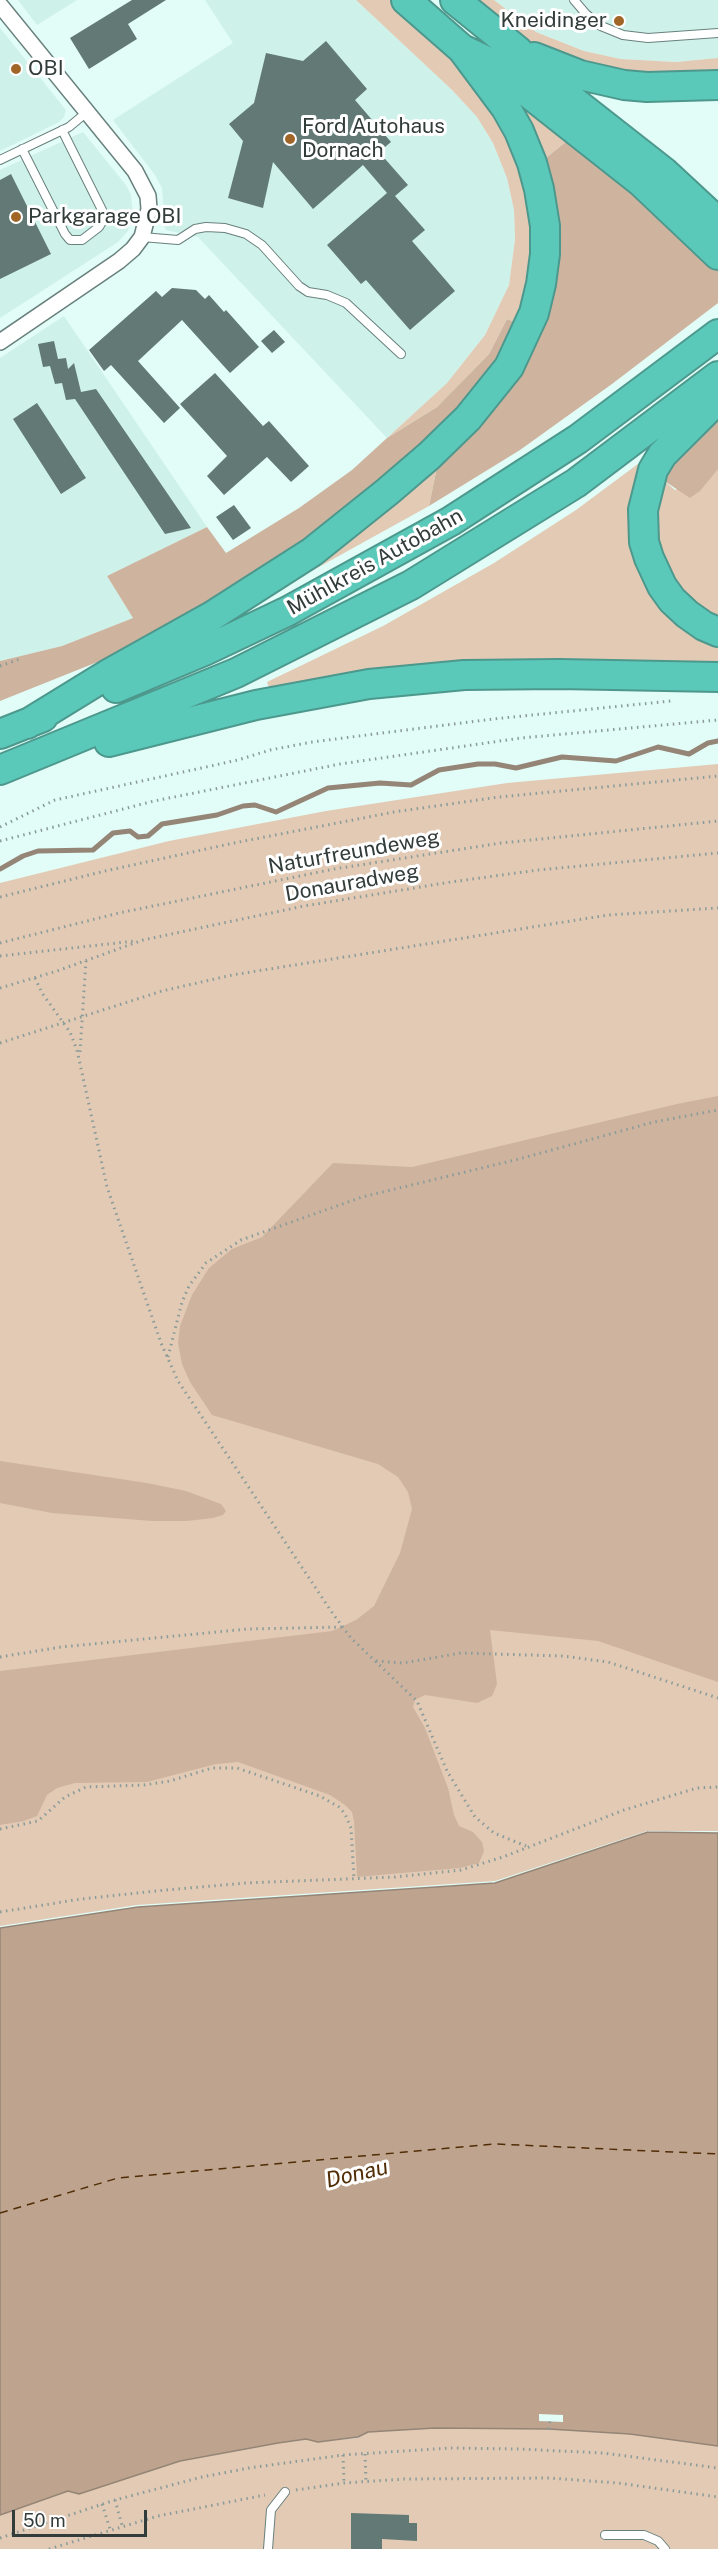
<!DOCTYPE html>
<html>
<head>
<meta charset="utf-8">
<style>
	body { margin:0 }
	#map { position:relative; width:718px; height:2549px; overflow:hidden; background:#e2fcf7; font-family:"Public Sans",sans-serif }
	canvas { display:block }
	.scale { position:absolute; left:12px; top:2510px; width:135px; height:27px; box-sizing:border-box; border:3px solid #323c3a; border-top:0; padding-left:8px; font-size:18px; line-height:21px; white-space:nowrap; color:#323c3a; -webkit-text-stroke:4px #fff; paint-order:stroke }
</style>
</head>
<body>
<div id="map">
<canvas width="718" height="2549"></canvas>
<div class="scale">50 m</div>
</div>
<script>
const c = document.querySelector('canvas').getContext('2d');
c.lineJoin = 'round';
function paint(path, color) {
  c.fillStyle = color;
  c.fill(path, 'evenodd');
}
function toPath(rows) {
  const path = new Path2D();
  for (const r of rows) {
    path.moveTo(r[0], r[1]);
    for (let i = 2; i < r.length; i += 2) path.lineTo(r[i], r[i + 1]);
  }
  return path;
}
function stroke(path, color, width, dash) {
  c.strokeStyle = color;
  c.lineWidth = width;
  c.lineCap = dash ? 'butt' : 'round';
  c.setLineDash(dash || []);
  c.stroke(path);
}
function drawText(font, color, halo, rows, align = 'center') {
  c.font = font + ' "Public Sans",sans-serif';
  c.lineWidth = 6;
  c.setLineDash([]);
  c.textBaseline = 'middle';
  c.strokeStyle = halo;
  c.fillStyle = color;
  for (const [text, x, y, turn = 0] of rows) {
    c.save();
    c.translate(x, y);
    c.rotate((+turn || 0) * Math.PI / 180);
    c.textAlign = isNaN(turn) ? turn : align;
    if (halo) c.strokeText(text, 0, 0);
    c.fillText(text, 0, 0);
    c.restore();
  }
}
const built = toPath([
	[18,0,77,0,37,25],
	[205,0,356,0,452,90,477,117,493,143,507,178,514,210,515,239,509,285,485,335,447,383,387,438,198,237,166,230,163,223,164,214,162,188,155,175,113,120,233,43],
	[494,0,718,0,718,58,676,62,621,59,584,51,536,32],
	[0,28,66,110,64,117,59,122,0,151],
	[83,132,126,185,131,195,133,216,128,231,118,242,0,318,0,170],
	[64,316,207,527,107,576,133,618,62,646,0,661,0,358]
]);
const green = toPath([
	[356,0,390,0,478,83,519,147,537,261,520,324,507,319,489,354,437,407,387,438,447,383,485,335,509,285,515,239,514,210,507,178,493,143,477,117,452,90],
	[479,0,494,0,536,32,584,51,621,59,676,62,718,58,718,73,621,73,533,45],
	[501,82,572,137,542,161],
	[650,455,633,522,718,642,718,668,271,693,267,682,383,626,494,563,576,510],
	[438,462,429,506,270,594],
	[718,469,718,624,694,610,660,560,655,519,663,480,675,490],
	[718,764,718,1831,647,1831,495,1881,137,1905,0,1926,0,883,169,841,326,811,507,783],
	[435,2428,555,2429,630,2434,718,2446,718,2549,0,2549,0,2515,68,2491,79,2494,180,2461,278,2443,306,2439,318,2442,358,2438,368,2432]
]);
const forest = toPath([
	[572,137,718,267,718,303,612,384,520,450,429,506,438,462,522,365,542,161],
	[507,319,520,324,509,352,413,459,257,576,125,651,0,701,0,661,62,646,133,618,107,576,207,527,226,553,299,508,352,470,387,438,437,407,489,354],
	[718,417,718,469,700,491,690,498,663,480,673,461],
	[718,1096,718,1682,598,1641,490,1630,497,1684,492,1696,477,1703,425,1695,415,1700,413,1707,425,1728,448,1788,454,1815,459,1826,473,1832,482,1842,484,1851,479,1863,460,1868,357,1877,354,1821,352,1812,345,1805,330,1795,238,1762,216,1764,147,1782,75,1783,57,1788,47,1795,37,1816,24,1821,0,1825,0,1671,332,1631,356,1620,374,1606,400,1553,412,1509,408,1492,398,1477,378,1464,212,1415,190,1382,182,1364,178,1343,180,1326,192,1295,209,1268,232,1249,262,1237,333,1163,412,1167,677,1104],
	[0,1461,147,1483,186,1491,221,1504,226,1511,223,1515,213,1518,187,1521,152,1521,52,1513,0,1503]
]);
const water = toPath([
	[648,1832,718,1833,718,2446,630,2434,549,2429,435,2428,368,2432,358,2437,318,2442,306,2439,278,2443,180,2461,79,2494,68,2491,0,2515,0,1928,138,1907,495,1883,648,1832]
]);
const pier = toPath([
	[539,2414,563,2415,563,2422,539,2421]
]);
const stream = toPath([
	[0,869,23,856,38,851,93,850,113,833,130,831,138,837,148,836,162,824,217,815,243,806,255,805,276,812,328,788,380,783,411,785,439,770,478,764,495,764,516,768,562,757,616,761,658,747,689,754,708,743,718,741]
]);
const ferry = toPath([
	[0,2213,118,2178,495,2144,718,2154]
]);
const building = toPath([
	[132,0,166,0,128,24,137,39,89,69,70,38],
	[326,41,367,89,355,100,391,142,379,152,408,185,395,196,425,230,412,241,455,291,410,330,366,280,361,284,327,245,387,193,363,165,313,209,273,162,263,208,228,198,243,141,229,124,254,103,266,53,303,61],
	[11,174,51,254,0,279,0,180],
	[172,288,196,290,205,299,209,295,224,312,226,310,259,347,230,373,182,320,138,361,180,408,164,423,111,365,104,371,89,350,156,291,162,297],
	[274,330,285,342,272,353,261,341],
	[54,341,58,359,66,358,68,369,74,363,81,392,96,389,191,528,165,534,75,399,66,400,62,383,55,384,50,366,43,367,38,344],
	[215,373,263,426,269,421,309,466,291,482,267,457,224,495,207,476,227,456,180,404],
	[37,403,86,478,61,494,13,419],
	[234,505,251,528,233,540,216,517],
	[351,2513,409,2515,409,2523,417,2523,417,2541,382,2539,382,2549,351,2549]
]);
const path = toPath([
	[0,666,20,659],
	[0,827,55,800,238,760,270,750,312,742,493,719,671,701],
	[0,841,154,801,340,764,521,738,718,720],
	[0,897,105,871,234,843,394,812,499,797,718,776],
	[0,943,119,913,334,869,501,843,718,821],
	[0,956,135,941],
	[35,978,42,993,70,1032,77,1050,107,1187,161,1343,178,1381,333,1614,351,1638,417,1701,447,1771,475,1817,494,1833,526,1846],
	[0,988,57,971,143,940,304,906,451,882,538,870,718,853],
	[0,1043,162,991,232,975,608,915,718,908],
	[80,1052,86,961],
	[168,1357,182,1302,189,1286,206,1263,241,1240,362,1197,519,1159,654,1122,718,1110],
	[0,1657,61,1647,248,1629,342,1627],
	[376,1661,403,1663,461,1653,563,1656,608,1662,718,1698],
	[0,1829,38,1821,65,1797,86,1787,144,1785,170,1781,212,1768,237,1768,320,1796,339,1807,345,1814,351,1828,354,1879],
	[0,1912,81,1899,166,1890,246,1883,395,1877,461,1870,503,1857,624,1810,697,1788,718,1787],
	[549,2429,550,2421],
	[365,2454,366,2482],
	[343,2455,344,2483],
	[296,2490,344,2483,405,2479,549,2478,618,2483,718,2497],
	[115,2500,122,2525],
	[102,2504,110,2529],
	[0,2538,115,2500,202,2477,249,2468,343,2455,450,2448,518,2449,603,2453,718,2468],
	[49,2549,158,2516,265,2495]
]);
const lane = toPath([
	[574,0,586,14,601,26,623,35,648,38,718,33],
	[22,149,65,234,70,240,82,240,99,227,102,222,102,210,62,130],
	[0,160,69,127,87,112],
	[142,237,178,240,195,229,206,227,225,228,246,234,262,245,299,286,308,292,327,295,346,303,401,354],
	[605,2535,644,2535,658,2541,665,2549],
	[268,2549,271,2510,285,2492]
]);
const street = toPath([
	[0,5,135,171,148,196,149,209,142,237,133,249,119,261,0,342]
]);
const highway = toPath([
	[406,0,462,49,489,62,641,182,718,255],
	[455,0,518,51,539,74,664,172,718,222],
	[534,57,580,75,624,85,647,87,718,85],
	[718,399,662,455,653,470,643,510,644,542,649,558,662,586,672,600,687,614,704,626,718,632],
	[116,688,204,651,288,611,451,521,578,439,718,334],
	[27,724,110,673,212,616,312,552,387,492,429,456,468,418,509,367,534,313,541,284,545,254,545,226,539,189,532,163,519,131,506,108,462,49],
	[0,734,43,717],
	[109,742,256,705,369,684,422,679,464,675,559,674,718,677],
	[0,770,236,673,411,585,576,483,718,376]
]);
const markers = [
	[619,21,6,"#a26528"],
	[16,69,6,"#a26528"],
	[290,139,6,"#a26528"],
	[16,217,6,"#a26528"]
];
const poiNames = [
	["Kneidinger",607,21,"right"],
	["OBI",28,69],
	["Ford Autohaus",302,127],
	["Dornach",302,151],
	["Parkgarage OBI",28,217]
];
const streetNames = [
	["Mühlkreis Autobahn",375,562,-29],
	["Naturfreundeweg",354,852,-10],
	["Donauradweg",352,883,-10]
];
const waterNames = [
	["Donau",357,2174,-13]
];
paint(built, '#cef1ea');
paint(green, '#e2cab5');
paint(forest, '#ceb49f');
paint(water, '#bea48f');
stroke(water, '#948576', 1.5);
paint(pier, '#e2fcf7');
stroke(stream, '#948576', 5);
stroke(ferry, '#512d06', 1.5, [8, 6]);
paint(building, '#627975');
stroke(lane, '#69817d', 10);
stroke(street, '#69817d', 18);
stroke(highway, '#4d988d', 32);
stroke(path, '#8a9b98', 3, [1.5, 4.5]);
stroke(lane, '#fff', 8);
stroke(street, '#fff', 15);
stroke(highway, '#5bc9ba', 28);
for (const [x, y, r, color] of markers) {
  const dot = new Path2D();
  dot.arc(x, y, r, 0, 2 * Math.PI);
  c.fillStyle = color;
  c.fill(dot);
  stroke(dot, '#fff', 2);
}
drawText('21px', '#323c3a', '#fff', poiNames, 'left');
drawText('21px', '#323c3a', '#fff', streetNames);
drawText('italic 22px', '#512d06', '#fff', waterNames);
</script>
</body>
</html>
